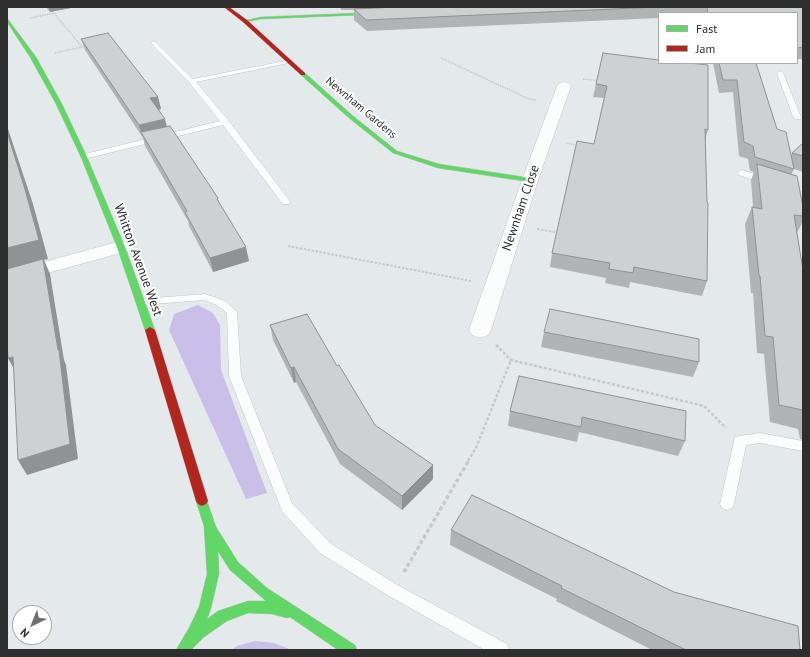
<!DOCTYPE html>
<html>
<head>
<meta charset="utf-8">
<style>
	body { margin:0 }
	#map { position:relative; width:810px; height:657px; overflow:hidden; background:#e4eaec; font-family:"PT Sans",sans-serif }
	canvas { display:block }
	.frame { position:absolute; inset:0; border:8px solid #2e2e2e; pointer-events:none }
	.legend { position:absolute; left:658px; top:12px; width:140px; height:52px; box-sizing:border-box; background:#fff; border:1px solid #ababab; margin:0; padding:5px 7px; list-style:none; font-size:12px; color:#2e2e2e }
	.legend li { display:flex; align-items:center; gap:8px; height:20px }
	.legend b { width:20px; border:1px solid #ababab }
	.north { position:absolute; left:12px; top:605px; width:40px; height:40px; box-sizing:border-box; background:#fff; border:1px solid #ababab; border-radius:50%; rotate:223deg; font-size:11px; font-weight:700; line-height:16px; text-align:center; color:#2e2e2e }
	.north::after { content:''; display:block; margin:auto; width:14px; height:18px; background:#6e7070; clip-path:polygon(50% 0,100% 100%,50% 72%,0 100%) }
</style>
</head>
<body>
<div id="map">
<canvas width="810" height="657"></canvas>
<div class="frame"></div>
<ul class="legend">
<li><b style="height:5px;background:#63d668"></b>Fast</li>
<li><b style="height:5px;background:#b3261e"></b>Jam</li>
</ul>
<div class="north">N</div>
</div>
<script>
const c = document.querySelector('canvas').getContext('2d');
c.lineJoin = 'round';
function paint(path, color) {
  c.fillStyle = color;
  c.fill(path, 'evenodd');
}
function toPath(rows) {
  const path = new Path2D();
  for (const r of rows) {
    path.moveTo(r[0], r[1]);
    for (let i = 2; i < r.length; i += 2) path.lineTo(r[i], r[i + 1]);
  }
  return path;
}
function stroke(path, color, width, dash) {
  c.strokeStyle = color;
  c.lineWidth = width;
  c.lineCap = dash ? 'butt' : 'round';
  c.setLineDash(dash || []);
  c.stroke(path);
}
function drawText(font, color, halo, rows, align = 'center') {
  c.font = font + ' "PT Sans",sans-serif';
  c.lineWidth = 4;
  c.setLineDash([]);
  c.textBaseline = 'middle';
  c.strokeStyle = halo;
  c.fillStyle = color;
  for (const [text, x, y, turn = 0] of rows) {
    c.save();
    c.translate(x, y);
    c.rotate((+turn || 0) * Math.PI / 180);
    c.textAlign = isNaN(turn) ? turn : align;
    if (halo) c.strokeText(text, 0, 0);
    c.fillText(text, 0, 0);
    c.restore();
  }
}
const green = toPath([
	[198,305,213,313,220,325,221,370,267,493,246,499,169,330,174,314],
	[255,641,274,643,292,650,231,650,237,646]
]);
const pathFar3 = toPath([
	[30,18,54,13,82,47,55,53],
	[441,58,529,99,536,100],
	[583,79,600,81],
	[566,143,579,145]
]);
const pathFar2 = toPath([
	[537,229,560,233],
	[288,246,471,281]
]);
const pathFar1 = toPath([
	[496,345,511,360,704,406,726,428],
	[468,461,476,448,511,360]
]);
const path = toPath([
	[404,572,469,460]
]);
const lane = toPath([
	[154,41,193,79,290,60,290,62,288,63,196,82,228,120,289,200,290,202,289,204,283,204,223,125,84,159,81,159,81,155,220,121,189,82,152,44,151,43,154,41],
	[780,71,783,73,801,117,800,119,797,119,793,117,777,73,780,71],
	[742,170,769,179,770,181,766,184,739,175,738,173,739,171,742,170],
	[205,294,225,301,237,312,241,376,292,503,330,543,399,586,507,644,509,650,485,650,389,596,320,553,282,511,229,376,227,313,217,305,204,300,141,305,136,302,141,299,205,294],
	[760,433,803,441,803,451,760,443,746,445,734,504,732,508,727,510,722,508,720,504,734,441,735,437,740,436,760,433]
]);
const street = toPath([
	[564,82,569,83,571,86,538,180,491,330,488,335,480,338,472,335,469,330,522,180,557,86,559,83,564,82],
	[121,241,128,243,131,247,128,251,7,284,7,272,121,241]
]);
const fast = toPath([
	[383,12,385,14,261,19,245,22,243,21,261,17,383,12],
	[7,18,36,57,62,104,87,157,125,247,155,330,153,332,150,333,145,330,117,247,81,157,56,104,30,57,7,22,7,18],
	[301,73,305,73,353,116,397,151,439,164,530,178,533,180,530,182,438,168,393,153,349,118,301,75,301,73],
	[202,496,206,498,216,527,238,562,267,588,355,645,357,650,338,650,290,617,287,618,272,614,248,613,227,621,204,637,191,650,176,650,189,628,199,607,207,574,204,526,196,501,198,498,202,496],
	[218,551,230,570,266,601,248,601,218,611,207,619,211,608,219,574,218,551]
]);
const jam = toPath([
	[224,7,229,7,247,20,305,73,305,75,301,75,243,22,224,7],
	[150,327,155,330,208,501,206,504,202,506,198,504,196,501,145,330,150,327]
]);
const wall = toPath([
	[46,7,76,7,50,12],
	[339,7,803,7,803,59,797,59,797,13,659,13,659,18,367,31,354,20,354,10,342,10],
	[81,39,158,97,161,109,159,110,167,126,218,198,219,203,249,261,213,272,189,226,188,221,145,146,143,138,85,50],
	[603,53,708,130,705,140,707,281,702,296,630,282,629,288,605,283,606,278,550,267,552,253,594,144,604,98,593,97],
	[713,63,756,63,777,129,791,155,792,153,803,143,803,172,794,169,791,175,803,207,803,221,797,233,803,270,803,440,800,439,798,429,770,422,764,354,757,353,753,293,751,293,745,224,752,207,753,207,751,180,754,172,750,171,748,159,739,156,733,92,719,93],
	[270,325,337,366,375,425,433,465,433,479,402,510,340,464,296,382,294,383,273,340],
	[544,332,699,362,693,377,541,347],
	[519,376,685,441,678,456,579,432,577,442,508,426,510,411],
	[803,450,803,461,802,452],
	[451,530,674,592,800,650,652,650,556,601,557,599,450,545]
]);
const shadedWall = toPath([
	[48,7,76,7,50,12],
	[158,97,161,109,154,111,150,98],
	[165,119,168,132,141,132,143,138,139,125],
	[7,126,33,204,48,259,44,260,50,274,64,360,66,365,78,459,27,475,18,460,70,444,7,269],
	[246,247,249,261,213,272,210,258],
	[13,357,16,373,8,358],
	[294,367,296,382,294,383,291,368],
	[433,465,433,479,402,510,402,496]
]);
const building = toPath([
	[398,7,658,7,366,20,354,9,398,7],
	[707,7,803,7,803,47,797,48,797,13,708,13,707,7],
	[108,33,158,97,150,98,165,119,139,125,81,39,108,33],
	[603,53,659,60,659,63,689,63,708,65,708,130,705,129,707,202,708,203,707,281,634,267,633,273,609,269,610,263,552,253,577,141,594,144,607,86,596,84,603,53],
	[719,63,756,63,777,129,786,132,794,169,755,157,753,146,744,142,737,80,723,80,719,63],
	[170,126,218,198,217,199,246,247,210,258,185,212,187,211,141,132,170,126],
	[7,132,24,186,39,240,7,248,7,132],
	[803,143,803,156,792,153,803,143],
	[757,164,797,176,803,207,803,216,794,215,803,270,803,410,779,405,773,337,765,336,760,276,759,275,752,207,762,209,757,164],
	[43,259,58,350,59,350,70,444,18,460,13,357,8,358,7,345,7,269,43,259],
	[550,309,699,339,699,362,544,332,550,309],
	[307,314,337,366,339,365,375,425,433,465,402,496,338,449,294,367,291,368,270,325,307,314],
	[519,376,686,411,685,441,582,417,581,427,510,411,519,376],
	[472,495,674,592,798,626,800,650,686,650,684,649,561,588,562,586,451,530,472,495]
]);
const farStreetnames = [
	["Newnham Gardens",361,108,40]
];
const streetNames = [
	["Newnham Close",521,208,-71],
	["Whitton Avenue West",138,260,70]
];
paint(green, '#cabfe9');
stroke(lane, '#c3c4c4', 1);
stroke(street, '#c3c4c4', 1);
stroke(fast, '#c3c4c4', 1);
stroke(jam, '#c3c4c4', 1);
stroke(pathFar3, '#c8c9c9', 1.5, [1.5, 1]);
stroke(pathFar2, '#c8c9c9', 2, [2.5, 1.5]);
stroke(pathFar1, '#c8c9c9', 2.5, [3, 2]);
stroke(path, '#c8c9c9', 3.5, [4, 2.5]);
paint(lane, '#fbfcfc');
paint(street, '#fbfcfc');
paint(fast, '#63d668');
paint(jam, '#b3261e');
paint(wall, '#b0b4b5');
paint(shadedWall, '#909293');
paint(building, '#cdd1d2');
stroke(building, '#909293', 1);
drawText('11px', '#2e2e2e', '#fff', farStreetnames);
drawText('13px', '#2e2e2e', '#fff', streetNames);
</script>
</body>
</html>
